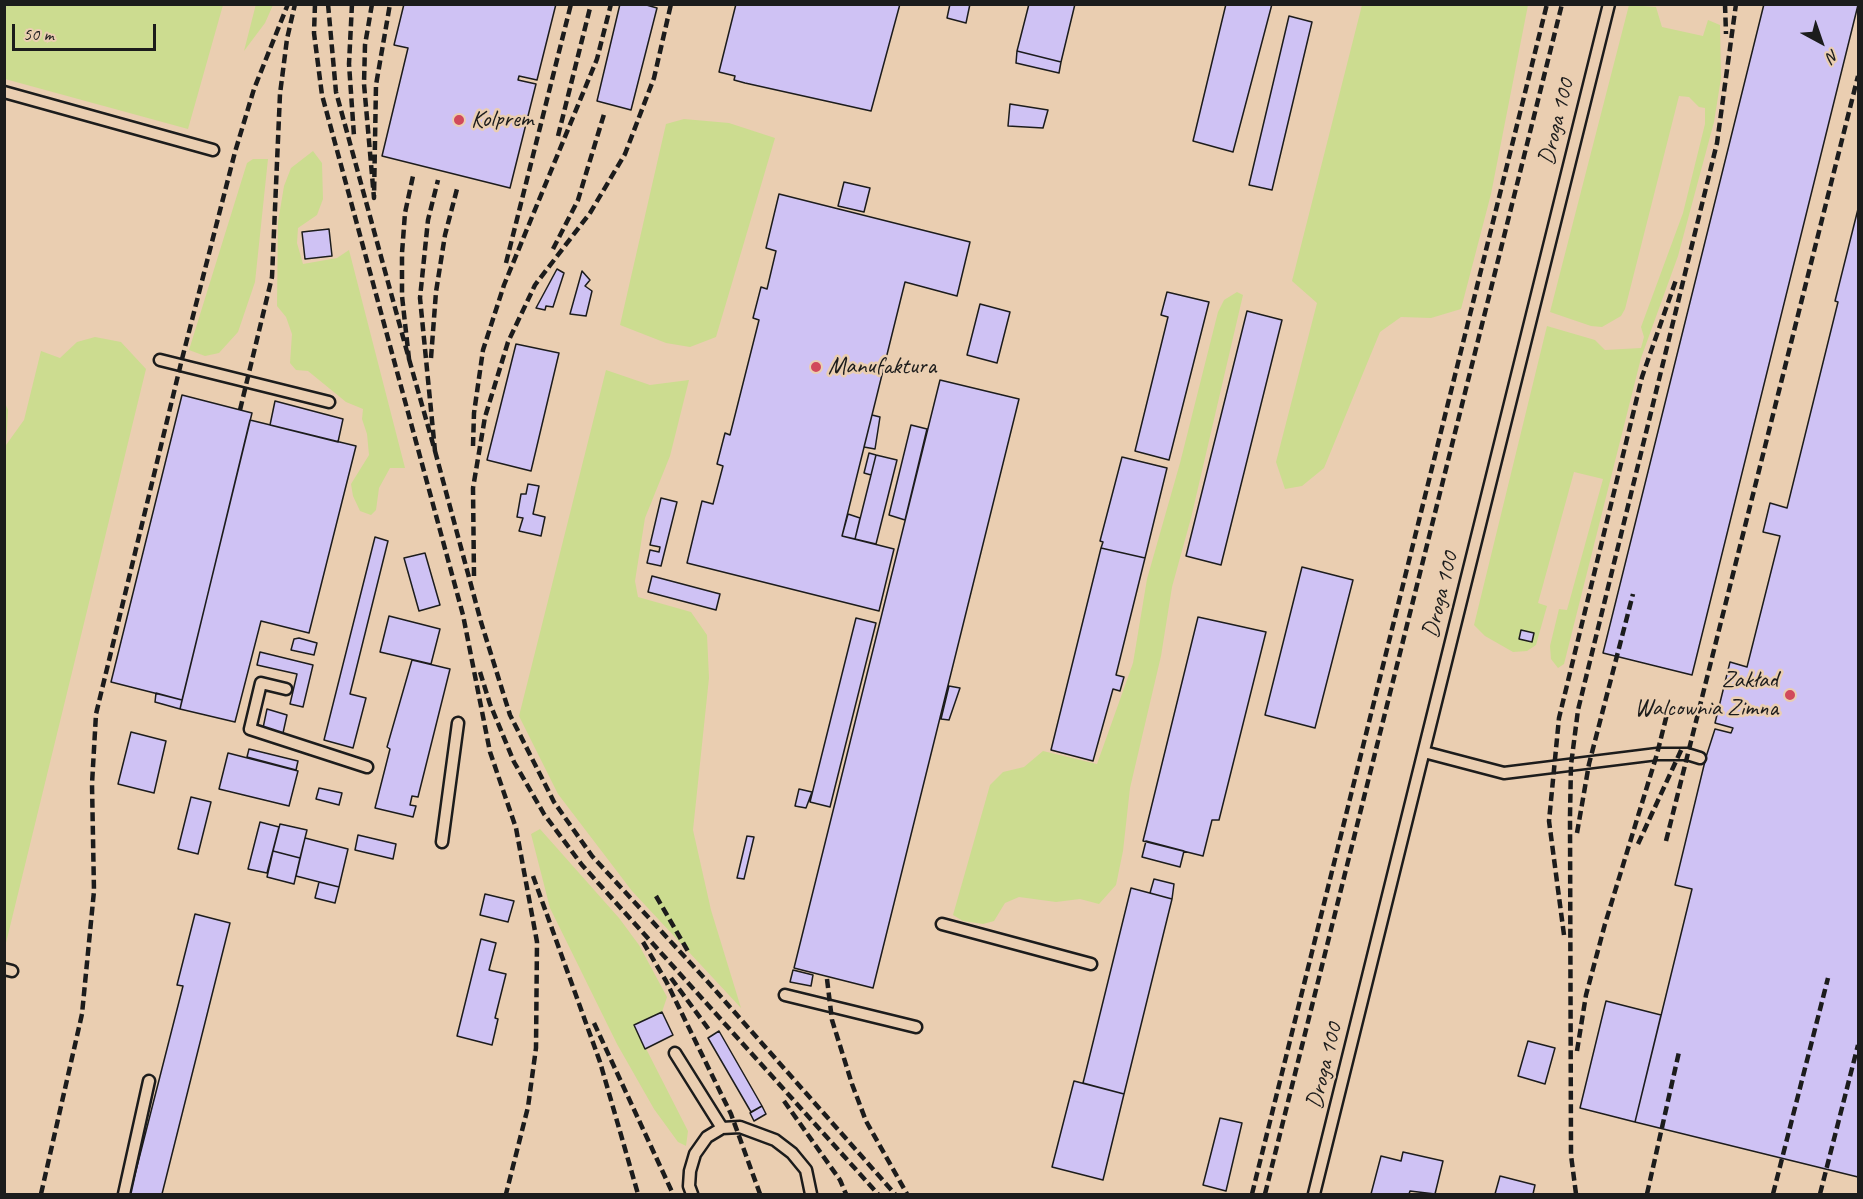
<!DOCTYPE html>
<html>
<head>
<meta charset="utf-8">
<style>
	body { margin:0 }
	#map { position:relative; width:1863px; height:1199px; overflow:hidden; background:#eaceb1; font-family:Caveat,sans-serif }
	canvas { display:block }
	.frame { position:absolute; inset:0; border:6px solid #1c1c1c; pointer-events:none }
	.north { position:absolute; left:1791px; top:12px; width:60px; height:60px; -webkit-text-stroke:4px #eaceb1; paint-order:stroke; rotate:140deg; font-size:16px; font-weight:700; line-height:24px; text-align:center; color:#1c1c1c }
	.north::after { content:''; display:block; margin:auto; width:21px; height:27px; background:#1c1c1c; clip-path:polygon(50% 0,100% 100%,50% 72%,0 100%) }
	.scale { position:absolute; left:12px; top:24px; width:144px; height:27px; box-sizing:border-box; border:3px solid #1c1c1c; border-top:0; padding-left:8px; font-size:18px; line-height:21px; white-space:nowrap; color:#1c1c1c; -webkit-text-stroke:4px #eaceb1; paint-order:stroke }
</style>
</head>
<body>
<div id="map">
<canvas width="1863" height="1199"></canvas>
<div class="frame"></div>
<div class="north">N</div>
<div class="scale">50 m</div>
</div>
<script>
const c = document.querySelector('canvas').getContext('2d');
c.lineJoin = 'round';
function paint(path, color) {
  c.fillStyle = color;
  c.fill(path, 'evenodd');
}
function toPath(rows) {
  const path = new Path2D();
  for (const r of rows) {
    path.moveTo(r[0], r[1]);
    for (let i = 2; i < r.length; i += 2) path.lineTo(r[i], r[i + 1]);
  }
  return path;
}
function stroke(path, color, width, dash) {
  c.strokeStyle = color;
  c.lineWidth = width;
  c.lineCap = dash ? 'butt' : 'round';
  c.setLineDash(dash || []);
  c.stroke(path);
}
function drawText(font, color, halo, rows, align = 'center') {
  c.font = font + ' Caveat,sans-serif';
  c.lineWidth = 5;
  c.setLineDash([]);
  c.textBaseline = 'middle';
  c.strokeStyle = halo;
  c.fillStyle = color;
  for (const [text, x, y, turn = 0] of rows) {
    c.save();
    c.translate(x, y);
    c.rotate((+turn || 0) * Math.PI / 180);
    c.textAlign = isNaN(turn) ? turn : align;
    if (halo) c.strokeText(text, 0, 0);
    c.fillText(text, 0, 0);
    c.restore();
  }
}
const green = toPath([
	[256,4,273,5,265,23,244,51],
	[4,5,223,5,188,129,5,79],
	[1362,5,1528,5,1491,194,1461,309,1431,318,1401,317,1380,332,1324,468,1302,486,1285,489,1276,462,1317,303,1292,281],
	[1629,5,1656,7,1662,27,1703,36,1708,20,1720,25,1721,78,1714,122,1678,256,1641,358,1564,664,1558,668,1551,659,1550,646,1559,609,1567,610,1603,479,1574,472,1538,603,1547,606,1536,645,1527,651,1513,652,1485,636,1474,625,1547,326,1595,340,1605,350,1641,348,1644,337,1641,327,1683,213,1705,124,1705,108,1699,107,1689,97,1679,96,1625,309,1621,316,1602,327,1591,326,1550,312],
	[684,119,729,123,775,138,716,337,690,347,666,343,620,325,666,124],
	[313,151,322,163,323,199,317,215,298,228,297,243,303,264,337,258,349,250,405,468,390,468,379,488,376,510,371,515,360,511,353,496,351,484,369,455,367,434,362,419,363,409,346,402,308,371,296,370,290,363,292,334,286,317,277,306,278,222,284,186,291,168],
	[253,159,268,159,255,282,238,332,219,353,205,356,189,350,247,163],
	[1237,292,1243,295,1191,518,1172,587,1161,656,1130,788,1123,851,1116,885,1099,904,1080,899,1056,902,1019,897,1005,903,994,921,983,924,963,921,953,915,990,785,1003,772,1024,767,1043,751,1097,764,1133,663,1147,579,1180,463,1218,312,1224,300],
	[95,337,121,342,146,369,5,947,5,403,8,410,6,445,24,420,41,351,60,358,77,342],
	[606,370,650,385,689,380,670,456,645,518,635,581,638,597,691,612,707,635,709,678,693,830,711,910,741,1008,632,891,558,794,519,716],
	[540,829,619,918,639,945,667,997,662,1012,634,1025,688,1131,686,1146,678,1142,654,1109,617,1044,550,908,531,834]
]);
const building = toPath([
	[404,4,556,4,537,80,519,76,518,80,536,84,510,188,382,156,408,48,394,45,404,4],
	[620,4,643,4,657,8,631,110,597,101,620,4],
	[736,4,900,4,871,111,745,83,734,80,735,76,719,72,736,4],
	[950,4,970,4,966,23,947,18,950,4],
	[1029,4,1075,4,1061,62,1017,51,1029,4],
	[1226,4,1272,4,1233,152,1193,141,1226,4],
	[1764,4,1858,5,1692,675,1603,653,1764,4],
	[1289,16,1312,22,1272,190,1249,185,1289,16],
	[1017,51,1061,62,1059,73,1016,63,1017,51],
	[1010,104,1048,110,1043,128,1008,126,1010,104],
	[844,182,870,188,864,212,838,206,844,182],
	[779,194,970,242,957,296,905,282,842,536,894,549,879,611,687,563,702,501,713,504,723,466,717,464,725,433,730,435,759,320,753,318,761,287,767,289,776,251,766,248,779,194],
	[1858,209,1858,1177,1635,1122,1692,889,1675,885,1706,757,1715,729,1731,733,1733,728,1715,723,1730,662,1747,667,1780,536,1763,532,1770,503,1787,508,1838,302,1835,301,1858,209],
	[329,229,332,256,305,259,302,232,329,229],
	[557,269,564,273,553,307,546,306,545,310,536,308,557,269],
	[582,271,590,280,585,286,592,291,586,316,570,314,582,271],
	[1167,292,1209,302,1169,460,1135,451,1168,317,1161,315,1167,292],
	[980,304,1010,312,997,363,967,355,980,304],
	[1247,311,1282,320,1221,565,1186,556,1247,311],
	[516,344,559,353,531,471,487,460,516,344],
	[940,380,1019,399,873,988,794,968,940,380],
	[182,395,252,413,182,700,111,682,182,395],
	[275,401,343,419,338,442,270,425,275,401],
	[872,415,880,417,875,449,864,447,872,415],
	[250,420,356,446,309,633,261,621,235,722,180,709,250,420],
	[911,425,927,429,905,520,889,515,911,425],
	[869,453,876,455,871,475,864,473,869,453],
	[876,455,897,460,876,544,855,539,876,455],
	[1122,457,1167,468,1145,558,1101,548,1103,542,1100,541,1122,457],
	[528,484,539,486,533,514,545,517,541,536,519,531,523,518,517,517,521,494,526,494,528,484],
	[661,498,677,502,661,566,647,563,650,550,659,552,660,547,650,545,661,498],
	[848,514,860,518,855,539,842,536,848,514],
	[375,537,388,541,350,694,366,698,353,748,324,740,375,537],
	[1101,548,1145,558,1116,675,1124,677,1120,691,1113,689,1093,761,1051,750,1101,548],
	[425,553,440,605,419,611,404,558,425,553],
	[1302,567,1353,580,1315,728,1265,715,1302,567],
	[652,576,720,594,716,610,648,592,652,576],
	[389,616,440,629,431,664,380,652,389,616],
	[1198,617,1266,632,1219,820,1212,820,1203,856,1143,841,1198,617],
	[856,618,876,623,830,807,810,802,856,618],
	[1521,630,1534,633,1532,642,1519,639,1521,630],
	[299,638,317,643,314,655,291,650,294,639,299,638],
	[260,652,313,665,303,707,290,704,297,674,257,665,260,652],
	[412,660,450,669,418,797,412,796,410,805,416,806,413,817,375,808,390,749,387,747,412,660],
	[949,686,960,688,949,720,941,719,949,686],
	[156,693,182,700,180,709,155,702,156,693],
	[267,709,287,715,283,733,263,728,267,709],
	[131,732,166,741,154,793,118,784,131,732],
	[249,749,298,761,296,770,247,757,249,749],
	[228,753,298,771,289,806,219,789,228,753],
	[319,788,342,793,339,805,316,799,319,788],
	[799,789,812,792,806,808,795,806,799,789],
	[191,797,211,802,198,854,178,849,191,797],
	[260,822,279,827,267,873,248,869,260,822],
	[280,824,307,830,300,858,273,851,280,824],
	[358,835,396,844,393,859,355,850,358,835],
	[747,836,754,837,744,879,737,878,747,836],
	[305,838,348,849,339,887,296,876,305,838],
	[1146,841,1184,851,1180,867,1142,857,1146,841],
	[273,851,300,858,294,884,267,877,273,851],
	[1154,879,1174,884,1172,899,1150,893,1154,879],
	[319,882,339,887,335,903,315,898,319,882],
	[1131,888,1172,899,1124,1094,1083,1083,1131,888],
	[485,894,514,901,508,922,480,915,485,894],
	[195,914,230,923,162,1194,130,1194,183,986,177,985,195,914],
	[481,939,496,943,489,970,506,974,495,1018,498,1019,492,1045,457,1036,481,939],
	[793,970,813,975,811,986,790,982,793,970],
	[1606,1001,1661,1015,1635,1122,1580,1108,1606,1001],
	[662,1012,673,1035,645,1049,634,1025,662,1012],
	[719,1031,762,1106,751,1112,708,1038,719,1031],
	[1528,1041,1555,1048,1545,1084,1518,1076,1528,1041],
	[1074,1081,1124,1094,1103,1180,1052,1167,1074,1081],
	[762,1106,766,1114,754,1121,750,1113,762,1106],
	[1220,1118,1242,1123,1226,1191,1203,1185,1220,1118],
	[1403,1152,1443,1161,1435,1194,1410,1191,1409,1194,1371,1194,1381,1156,1401,1161,1403,1152],
	[1500,1176,1535,1185,1533,1194,1495,1194,1500,1176]
]);
const lane = toPath([
	[4,92,213,150],
	[160,360,329,402],
	[286,689,261,683,250,729,367,767],
	[1424,752,1504,773,1657,754,1687,754,1700,758],
	[442,842,458,723],
	[942,924,1091,964],
	[4,969,12,971],
	[785,995,916,1027],
	[675,1053,722,1128],
	[124,1194,149,1081],
	[692,1194,689,1186,690,1171,695,1154,707,1137,722,1128,740,1127,775,1140,792,1153,806,1170,811,1194],
	[1314,1194,1609,4]
]);
const rail = toPath([
	[315,4,314,33,322,95,463,615,490,752,516,828,537,942,536,1048,528,1107,506,1194],
	[328,4,336,92,409,359,402,296,402,253,405,213,413,176],
	[352,4,349,64,354,136],
	[372,4,365,45,364,84,374,198,376,85,390,4],
	[1725,4,1726,34],
	[558,136,591,4],
	[553,249,578,200,605,111],
	[506,263,571,4],
	[431,358,436,292,445,235,457,189],
	[409,359,435,451,420,298,428,220,438,180],
	[240,410,272,277,280,94,287,39,295,4],
	[473,446,474,413,483,350,504,285,597,59,611,4],
	[435,451,481,622,510,715,554,802,592,856,707,981,895,1194],
	[474,576,473,488,485,417,508,342,535,285,590,213,625,154,654,78,671,4],
	[480,672,490,704,514,762,544,814,582,865,878,1194],
	[1577,833,1589,764,1633,594],
	[1666,841,1858,76],
	[1638,844,1683,746],
	[533,876,600,1062,638,1194],
	[656,896,689,953],
	[1564,935,1549,821,1559,718,1642,377,1676,280],
	[643,942,666,981,731,1114,760,1194],
	[671,978,710,1031],
	[827,979,832,1020,852,1084,866,1121,907,1194],
	[594,1023,673,1194],
	[1577,1051,1586,995,1605,924,1657,754,1668,710],
	[784,1101,840,1180,846,1194],
	[41,1194,82,1014,94,891,92,784,96,714,182,359,235,152,254,89,288,4],
	[1252,1194,1547,4],
	[1265,1194,1562,4],
	[1576,1194,1571,1155,1570,816,1571,765,1578,710,1717,143,1736,4],
	[1647,1194,1679,1052],
	[1773,1194,1828,978],
	[1820,1194,1858,1045]
]);
const markers = [
	[459,120,6,"#d1495b"],
	[816,367,6,"#d1495b"],
	[1790,695,6,"#d1495b"]
];
const poiNames = [
	["Kolprem",471,120],
	["Manufaktura",828,367],
	["Zakład",1778,681,"right"],
	["Walcownia Zimna",1778,709,"right"]
];
const streetNames = [
	["Droga 100",1557,122,-76],
	["Droga 100",1441,595,-76],
	["Droga 100",1325,1066,-76]
];
paint(green, '#ccdc90');
paint(building, '#cfc2f4');
stroke(building, '#1c1c1c', 1.5);
stroke(lane, '#1c1c1c', 15);
stroke(lane, '#eaceb1', 10);
stroke(rail, '#1c1c1c', 4.5, [9, 4.5]);
for (const [x, y, r, color] of markers) {
  const dot = new Path2D();
  dot.arc(x, y, r, 0, 2 * Math.PI);
  c.fillStyle = color;
  c.fill(dot);
  stroke(dot, '#eaceb1', 2);
}
drawText('24px', '#1c1c1c', '#eaceb1', poiNames, 'left');
drawText('24px', '#1c1c1c', '#eaceb1', streetNames);
</script>
</body>
</html>
